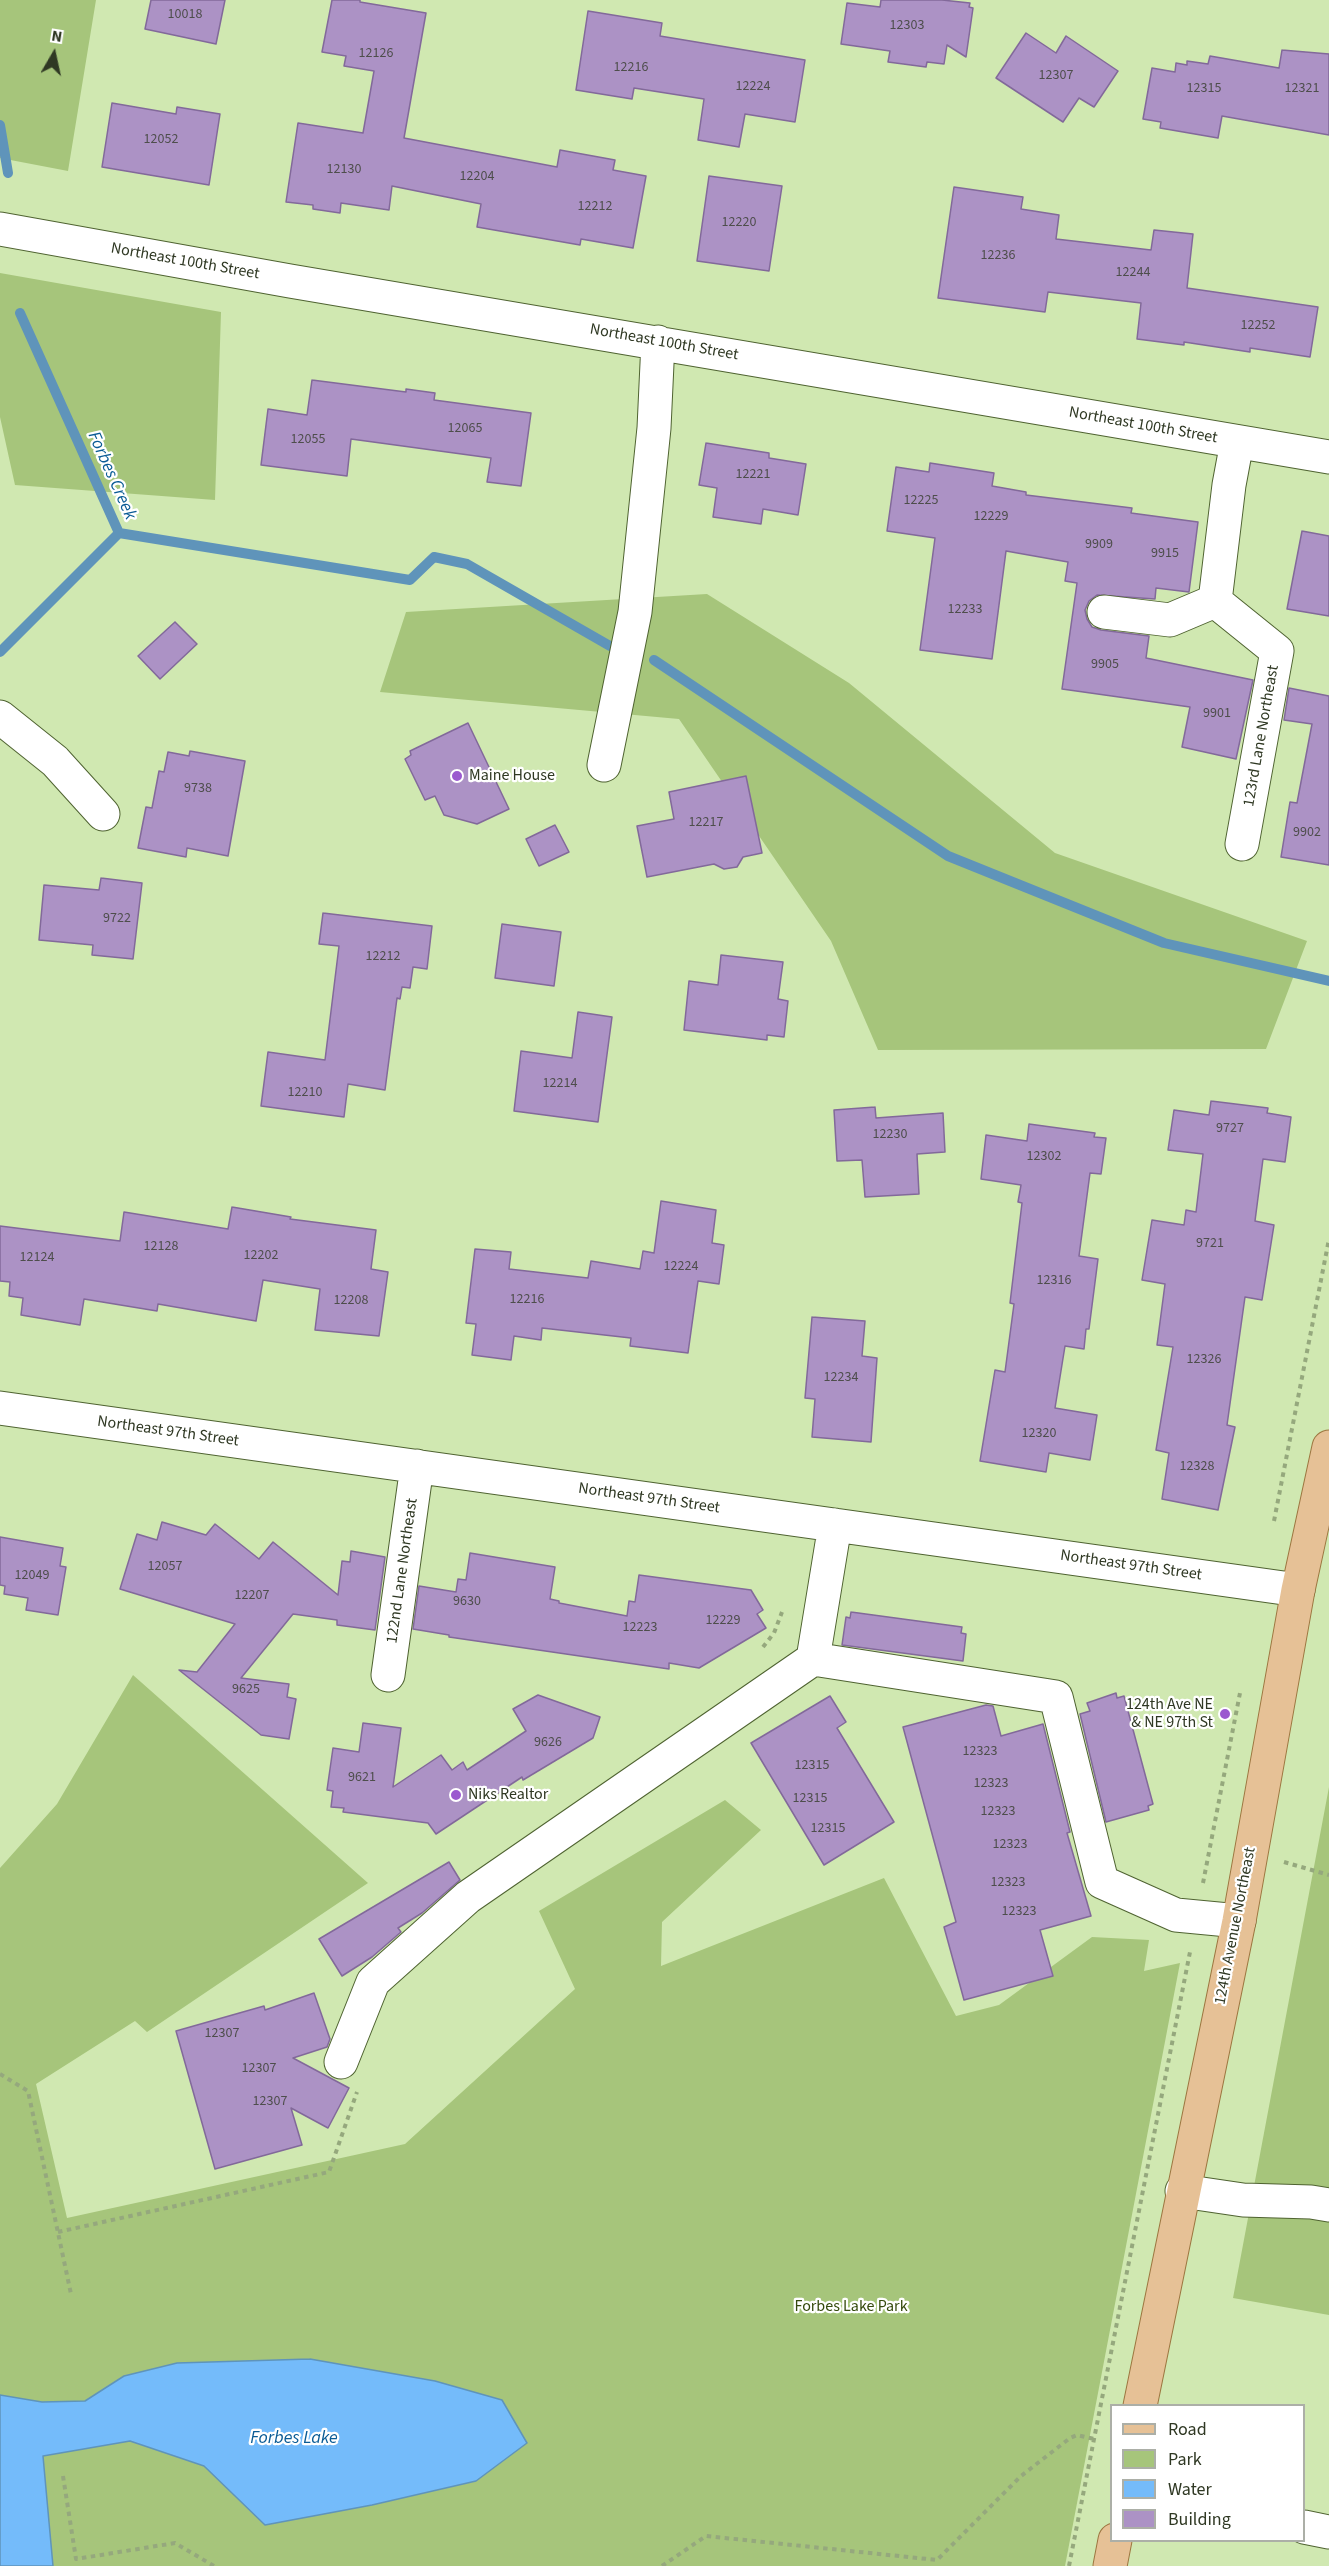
<!DOCTYPE html>
<html>
<head>
<meta charset="utf-8">
<style>
	body { margin:0 }
	#map { position:relative; width:1329px; height:2566px; overflow:hidden; background:#d0e8b1; font-family:"Source Sans 3",sans-serif }
	canvas { display:block }
	.legend { position:absolute; left:1110px; top:2404px; width:195px; height:138px; box-sizing:border-box; background:#fff; border:2px solid #acafa7; margin:0; padding:8px 10px; list-style:none; font-size:18px; color:#2f3823 }
	.legend li { display:flex; align-items:center; gap:12px; height:30px }
	.legend b { width:30px; border:2px solid #acafa7 }
	.north { position:absolute; left:24px; top:24px; width:60px; height:60px; -webkit-text-stroke:4px #fff; paint-order:stroke; rotate:9deg; font-size:16px; font-weight:700; line-height:24px; text-align:center; color:#2f3823 }
	.north::after { content:''; display:block; margin:auto; width:21px; height:27px; background:#2f3823; clip-path:polygon(50% 0,100% 100%,50% 72%,0 100%) }
</style>
</head>
<body>
<div id="map">
<canvas width="1329" height="2566"></canvas>
<ul class="legend">
<li><b style="height:8px;background:#e6c196"></b>Road</li>
<li><b style="height:16px;background:#a6c57b"></b>Park</li>
<li><b style="height:16px;background:#74bbfa"></b>Water</li>
<li><b style="height:16px;background:#ac92c5"></b>Building</li>
</ul>
<div class="north">N</div>
</div>
<script>
const c = document.querySelector('canvas').getContext('2d');
c.lineJoin = 'round';
function paint(path, color) {
  c.fillStyle = color;
  c.fill(path, 'evenodd');
}
function toPath(rows) {
  const path = new Path2D();
  for (const r of rows) {
    path.moveTo(r[0], r[1]);
    for (let i = 2; i < r.length; i += 2) path.lineTo(r[i], r[i + 1]);
  }
  return path;
}
function stroke(path, color, width, dash) {
  c.strokeStyle = color;
  c.lineWidth = width;
  c.lineCap = dash ? 'butt' : 'round';
  c.setLineDash(dash || []);
  c.stroke(path);
}
function drawText(font, color, halo, rows, align = 'center') {
  c.font = font + ' "Source Sans 3",sans-serif';
  c.lineWidth = 4.5;
  c.setLineDash([]);
  c.textBaseline = 'middle';
  c.strokeStyle = halo;
  c.fillStyle = color;
  for (const [text, x, y, turn = 0] of rows) {
    c.save();
    c.translate(x, y);
    c.rotate((+turn || 0) * Math.PI / 180);
    c.textAlign = isNaN(turn) ? turn : align;
    if (halo) c.strokeText(text, 0, 0);
    c.fillText(text, 0, 0);
    c.restore();
  }
}
const green = toPath([
	[0,0,96,0,68,171,0,158],
	[0,273,221,312,215,500,15,485,0,417],
	[707,594,849,683,1055,853,1307,941,1266,1049,878,1050,831,941,679,719,380,692,406,612],
	[133,1675,368,1883,147,2032,135,2021,36,2084,67,2218,405,2144,575,1989,539,1911,725,1800,761,1830,662,1922,661,1966,884,1878,956,2016,999,2005,1092,1937,1149,1940,1144,1971,1180,1963,1065,2566,0,2566,0,1868,57,1804],
	[1329,1787,1329,2315,1233,2298]
]);
const water = toPath([
	[310,2359,435,2381,502,2400,527,2443,476,2481,372,2505,265,2525,204,2466,130,2441,43,2456,53,2566,0,2566,0,2395,42,2402,85,2401,124,2376,177,2363,310,2359]
]);
const stream = toPath([
	[0,125,8,173],
	[119,533,410,580,434,557,467,564,610,646],
	[0,652,119,533,20,313],
	[654,660,948,856,1164,943,1329,981]
]);
const building = toPath([
	[151,0,225,0,216,44,145,29,151,0],
	[332,0,360,0,360,2,426,13,404,138,557,167,560,150,615,160,613,170,646,176,633,248,581,239,580,245,477,227,481,204,392,186,389,210,341,203,340,213,313,209,313,205,286,202,298,123,363,133,374,71,344,66,346,56,322,52,332,0],
	[881,0,942,0,970,3,969,7,973,8,966,57,947,45,944,64,927,62,926,67,888,62,890,51,841,44,847,3,880,7,881,0],
	[588,11,662,23,660,36,805,60,795,122,745,114,739,147,698,140,704,99,634,88,632,99,576,90,588,11],
	[1026,33,1056,53,1066,36,1118,71,1094,107,1079,98,1063,122,996,78,1026,33],
	[1282,50,1329,54,1329,135,1222,116,1218,138,1160,128,1161,122,1143,119,1152,68,1175,72,1176,63,1187,65,1187,61,1208,64,1210,56,1279,68,1282,50],
	[112,103,176,114,177,107,220,114,209,185,102,167,112,103],
	[709,176,782,186,769,271,697,261,709,176],
	[954,187,1023,197,1021,209,1059,215,1056,239,1151,250,1154,230,1193,234,1187,288,1318,307,1310,357,1250,348,1250,352,1184,342,1184,345,1137,339,1141,303,1048,292,1045,312,938,298,954,187],
	[312,380,406,392,406,389,435,393,434,400,531,413,521,486,487,482,491,458,351,439,347,476,261,465,268,409,307,415,312,380],
	[706,443,769,453,769,458,806,464,798,515,763,509,761,524,713,517,717,488,699,485,706,443],
	[930,463,994,473,992,486,1026,492,1026,495,1132,508,1131,513,1198,522,1189,592,1156,588,1155,599,1097,595,1089,601,1085,610,1087,619,1092,627,1101,630,1149,636,1146,658,1253,680,1236,759,1182,747,1190,707,1062,689,1077,583,1065,581,1068,562,1006,551,992,659,920,650,935,538,887,531,896,467,929,472,930,463],
	[1302,531,1329,536,1329,616,1287,609,1302,531],
	[175,622,197,644,160,679,138,656,175,622],
	[1289,688,1329,696,1329,865,1281,857,1290,802,1297,803,1312,724,1284,720,1289,688],
	[468,723,509,809,477,824,444,815,435,796,425,800,405,759,411,755,410,751,468,723],
	[190,751,245,761,228,856,187,848,186,857,138,848,146,807,152,808,159,771,164,772,168,752,189,756,190,751],
	[746,776,762,853,743,857,737,867,724,869,714,864,647,877,637,826,674,819,669,792,746,776],
	[555,825,569,852,539,866,526,839,555,825],
	[101,878,142,883,133,959,92,955,93,945,39,940,44,885,99,890,101,878],
	[323,913,432,926,427,969,413,967,410,988,402,987,400,999,397,998,385,1090,348,1084,344,1117,261,1106,268,1052,325,1060,339,946,319,944,323,913],
	[502,924,561,932,554,986,495,978,502,924],
	[721,955,783,962,778,999,788,1001,784,1037,767,1035,767,1040,684,1030,689,981,718,985,721,955],
	[578,1012,612,1017,598,1122,514,1111,521,1051,572,1058,578,1012],
	[1211,1101,1268,1108,1267,1113,1291,1117,1285,1162,1263,1159,1255,1221,1274,1225,1262,1300,1245,1297,1227,1425,1235,1427,1218,1510,1162,1499,1169,1453,1156,1450,1173,1347,1157,1345,1165,1284,1142,1280,1152,1220,1184,1225,1186,1210,1196,1212,1203,1154,1168,1150,1174,1110,1209,1115,1211,1101],
	[875,1107,876,1118,943,1113,945,1152,917,1154,919,1194,865,1197,862,1160,837,1161,834,1110,875,1107],
	[1029,1124,1095,1133,1094,1137,1106,1138,1101,1174,1090,1173,1079,1256,1098,1259,1089,1329,1086,1329,1084,1349,1065,1346,1055,1408,1097,1415,1090,1460,1049,1453,1046,1472,980,1461,995,1370,1005,1372,1014,1304,1010,1303,1022,1203,1018,1202,1021,1185,981,1179,986,1135,1027,1141,1029,1124],
	[661,1201,716,1210,712,1243,724,1245,719,1284,698,1281,688,1353,630,1346,631,1338,542,1328,541,1340,514,1336,511,1360,472,1355,476,1324,466,1323,475,1249,511,1252,509,1269,588,1278,591,1261,640,1269,643,1251,654,1253,661,1201],
	[232,1207,291,1217,290,1219,376,1230,371,1269,388,1272,379,1336,315,1330,320,1289,263,1280,256,1321,158,1304,157,1311,84,1299,80,1325,21,1315,23,1298,9,1296,10,1282,0,1281,0,1226,120,1241,124,1212,228,1229,232,1207],
	[812,1317,865,1321,862,1356,877,1358,871,1442,812,1437,815,1399,805,1398,812,1317],
	[162,1522,206,1535,215,1524,259,1559,273,1542,338,1595,342,1561,350,1562,351,1551,385,1557,375,1630,337,1625,337,1620,293,1614,241,1678,289,1684,287,1697,296,1699,289,1739,261,1735,179,1670,197,1672,235,1624,120,1589,137,1534,157,1540,162,1522],
	[0,1537,63,1548,60,1566,66,1567,58,1615,26,1610,28,1598,4,1594,5,1586,0,1585,0,1537],
	[470,1553,555,1567,550,1599,559,1601,559,1603,627,1616,629,1601,635,1602,639,1575,751,1590,763,1610,757,1614,766,1628,699,1668,669,1663,669,1669,449,1637,449,1635,413,1629,419,1586,456,1592,458,1579,466,1580,470,1553],
	[851,1612,962,1627,961,1633,966,1634,963,1661,842,1645,846,1617,850,1618,851,1612],
	[1116,1693,1117,1698,1124,1696,1153,1804,1148,1806,1149,1810,1106,1822,1080,1714,1090,1711,1087,1703,1116,1693],
	[538,1695,600,1717,593,1738,523,1780,522,1777,436,1834,428,1823,343,1812,344,1808,331,1807,333,1791,327,1790,333,1748,359,1752,363,1723,401,1728,393,1787,441,1755,452,1770,463,1762,467,1770,526,1731,513,1709,538,1695],
	[830,1696,846,1722,837,1728,894,1822,824,1865,751,1743,830,1696],
	[986,1705,993,1706,1001,1736,1043,1724,1070,1832,1067,1833,1091,1916,1040,1930,1053,1976,964,2000,944,1927,956,1922,903,1727,986,1705],
	[449,1862,460,1880,422,1913,398,1928,401,1932,372,1957,342,1976,319,1939,449,1862],
	[314,1993,330,2039,327,2047,293,2058,349,2088,328,2128,291,2108,302,2145,215,2169,176,2031,264,2006,265,2010,314,1993]
]);
const path = toPath([
	[1274,1521,1329,1239],
	[763,1647,774,1633,782,1612],
	[1284,1862,1329,1875],
	[1203,1883,1240,1693],
	[0,2074,28,2091,71,2294],
	[58,2232,329,2172,357,2092],
	[63,2476,76,2559,175,2543,214,2566],
	[662,2566,706,2536,937,2560,1021,2476,1070,2438,1077,2435,1094,2439],
	[1069,2566,1190,1952]
]);
const minor = toPath([
	[0,229,290,281,1329,457],
	[1237,442,1229,485,1215,601,1277,651,1242,844],
	[1104,612,1170,620,1215,601],
	[0,717,55,761,103,814],
	[604,765,635,612,654,428,658,342],
	[0,1408,1298,1590],
	[813,1659,835,1525],
	[388,1675,417,1466],
	[341,2062,373,1982,468,1897,813,1659,1056,1697,1102,1882,1176,1915,1239,1921],
	[1182,2191,1243,2200,1311,2202,1329,2205],
	[1304,2527,1329,2532]
]);
const major = toPath([
	[1140,2406,1239,1921,1298,1590,1329,1447],
	[1110,2566,1115,2540]
]);
const markers = [
	[457,776,6,"#9b59cf"],
	[1225,1714,6,"#9b59cf"],
	[456,1795,6,"#9b59cf"]
];
const numberNames = [
	["10018",185,15],
	["12303",907,26],
	["12126",376,54],
	["12216",631,68],
	["12307",1056,76],
	["12224",753,87],
	["12315",1204,89],
	["12321",1302,89],
	["12052",161,140],
	["12130",344,170],
	["12204",477,177],
	["12212",595,207],
	["12220",739,223],
	["12236",998,256],
	["12244",1133,273],
	["12252",1258,326],
	["12065",465,429],
	["12055",308,440],
	["12221",753,475],
	["12225",921,501],
	["12229",991,517],
	["9909",1099,545],
	["9915",1165,554],
	["12233",965,610],
	["9905",1105,665],
	["9901",1217,714],
	["9738",198,789],
	["12217",706,823],
	["9902",1307,833],
	["9722",117,919],
	["12212",383,957],
	["12214",560,1084],
	["12210",305,1093],
	["9727",1230,1129],
	["12230",890,1135],
	["12302",1044,1157],
	["9721",1210,1244],
	["12128",161,1247],
	["12202",261,1256],
	["12124",37,1258],
	["12224",681,1267],
	["12316",1054,1281],
	["12216",527,1300],
	["12208",351,1301],
	["12326",1204,1360],
	["12234",841,1378],
	["12320",1039,1434],
	["12328",1197,1467],
	["12057",165,1567],
	["12049",32,1576],
	["12207",252,1596],
	["9630",467,1602],
	["12229",723,1621],
	["12223",640,1628],
	["9625",246,1690],
	["9626",548,1743],
	["12323",980,1752],
	["12315",812,1766],
	["9621",362,1778],
	["12323",991,1784],
	["12315",810,1799],
	["12323",998,1812],
	["12315",828,1829],
	["12323",1010,1845],
	["12323",1008,1883],
	["12323",1019,1912],
	["12307",222,2034],
	["12307",259,2069],
	["12307",270,2102]
];
const streetNames = [
	["Northeast 100th Street",185,262,10],
	["Northeast 100th Street",664,343,10],
	["Northeast 100th Street",1143,426,10],
	["123rd Lane Northeast",1262,736,-80],
	["Northeast 97th Street",168,1432,8],
	["Northeast 97th Street",649,1499,8],
	["Northeast 97th Street",1131,1566,8],
	["122nd Lane Northeast",403,1571,-82],
	["124th Avenue Northeast",1236,1926,-79]
];
const poiNames = [
	["Maine House",469,776],
	["124th Ave NE",1213,1705,"right"],
	["& NE 97th St",1213,1723,"right"],
	["Niks Realtor",468,1795]
];
const parkNames = [
	["Forbes Lake Park",851,2307]
];
const waterNames = [
	["Forbes Creek",111,476,66],
	["Forbes Lake",294,2439]
];
paint(green, '#a6c57b');
paint(water, '#74bbfa');
stroke(water, '#5f94ba', 1.5);
stroke(stream, '#5f94ba', 10);
paint(building, '#ac92c5');
stroke(building, '#82699a', 1.5);
stroke(minor, '#4f6331', 35);
stroke(major, '#9c7640', 35);
stroke(path, '#95a87d', 4, [4.5, 4.5]);
stroke(minor, '#fff', 33);
stroke(major, '#e6c196', 33);
for (const [x, y, r, color] of markers) {
  const dot = new Path2D();
  dot.arc(x, y, r, 0, 2 * Math.PI);
  c.fillStyle = color;
  c.fill(dot);
  stroke(dot, '#fff', 2);
}
drawText('14px', '#4e4e4c', null, numberNames);
drawText('16px', '#2f3823', '#fff', streetNames);
drawText('16px', '#2f3823', '#fff', poiNames, 'left');
drawText('16px', '#34490c', '#fff', parkNames);
drawText('italic 18px', '#095b95', '#fff', waterNames);
</script>
</body>
</html>
